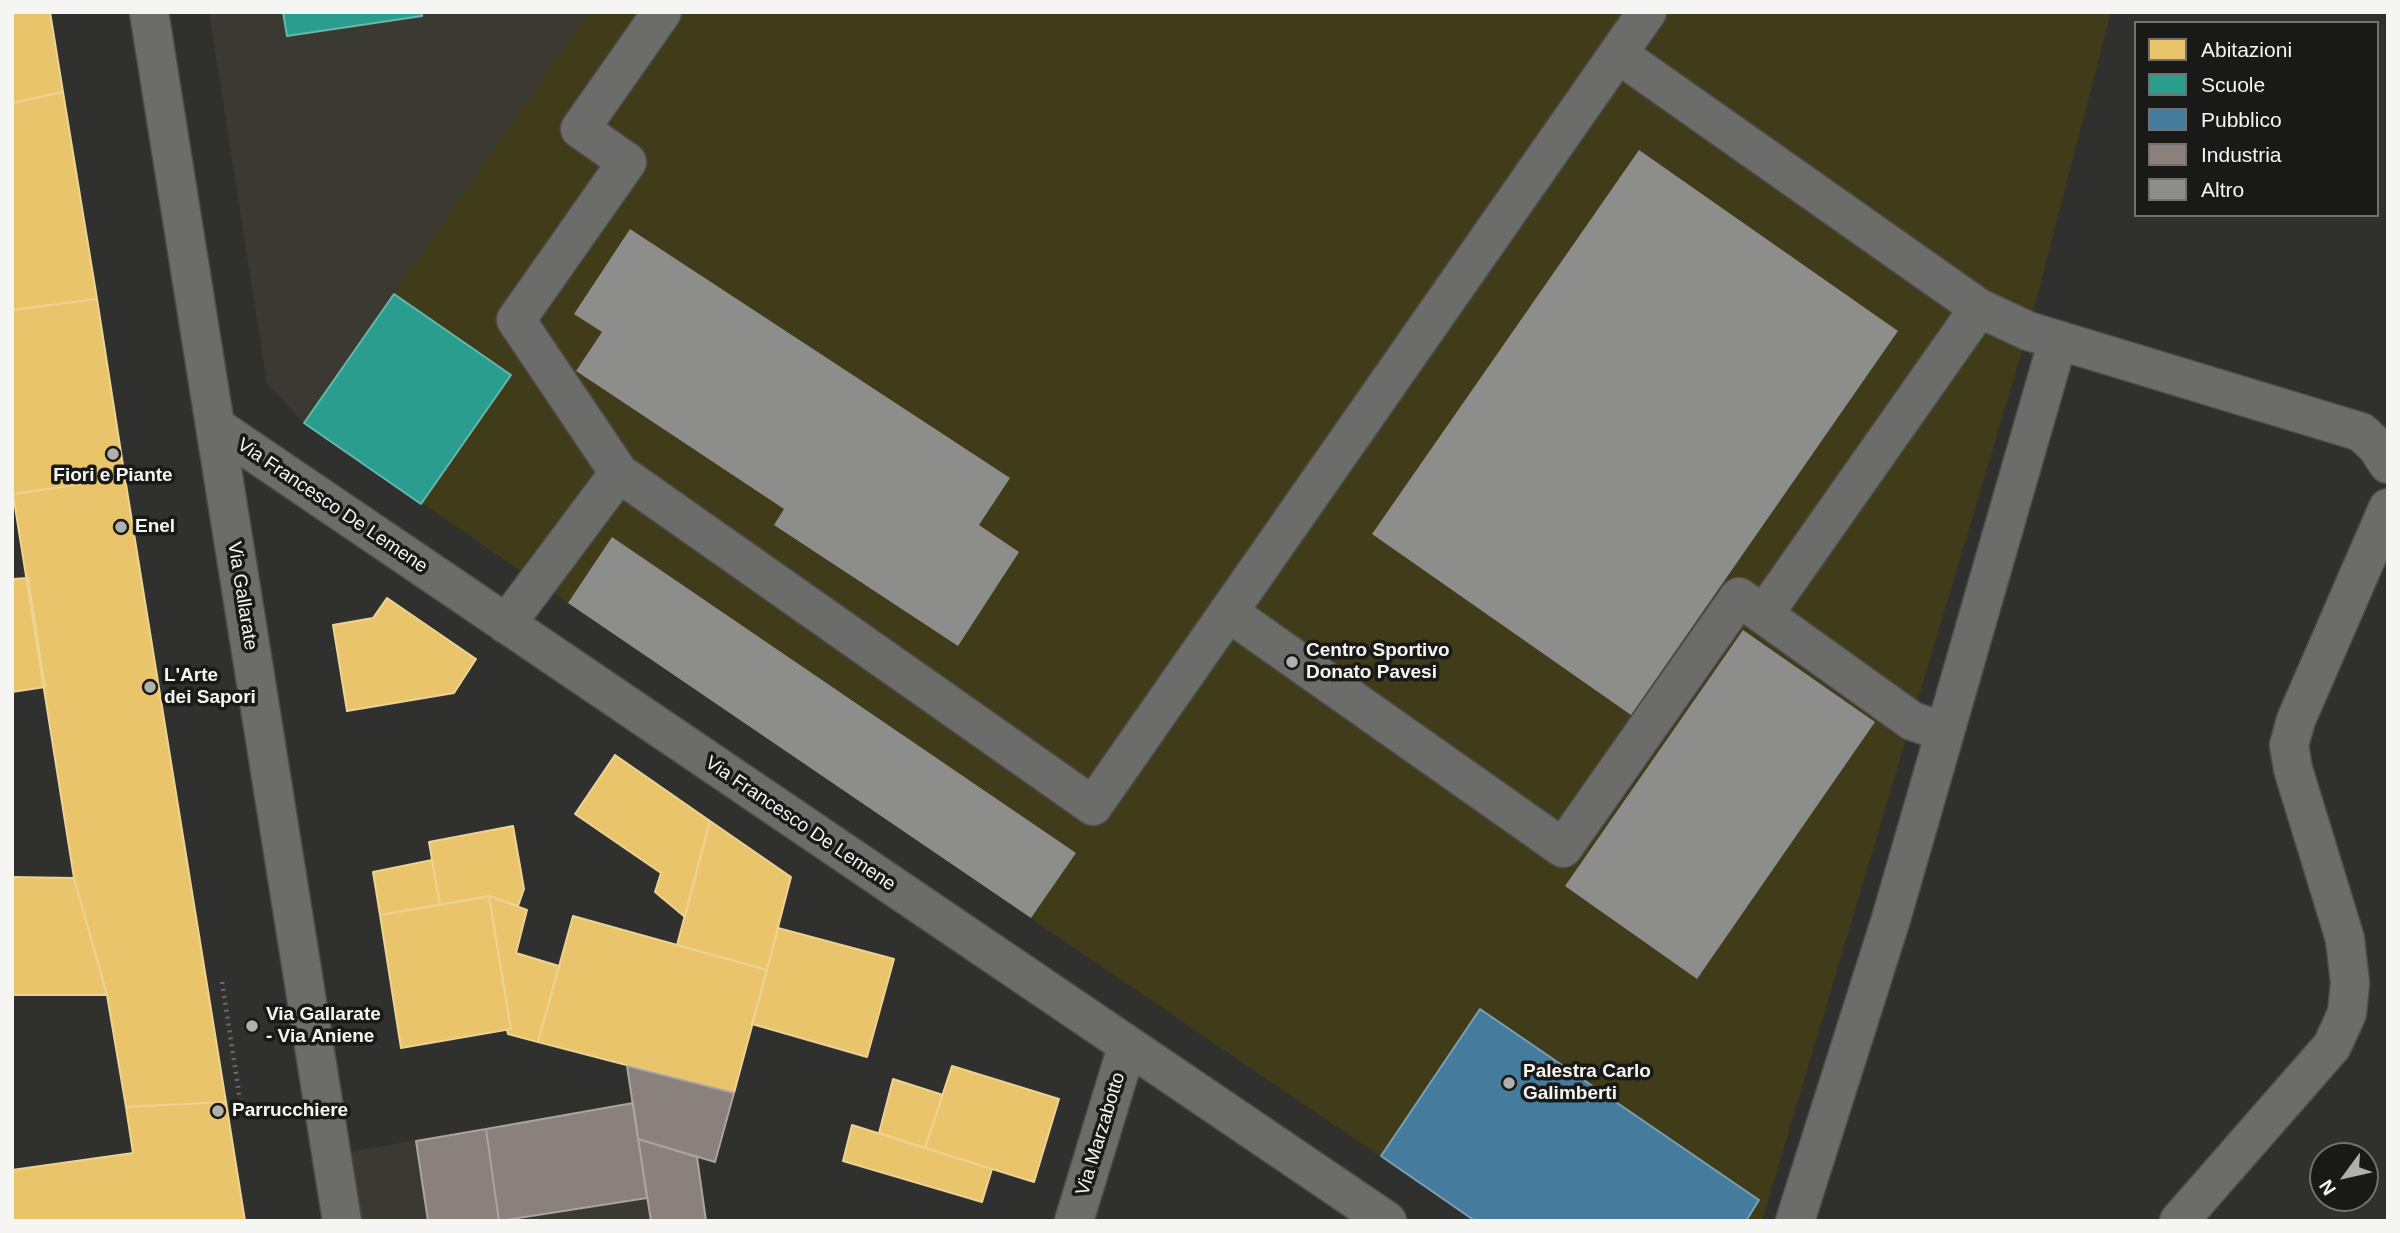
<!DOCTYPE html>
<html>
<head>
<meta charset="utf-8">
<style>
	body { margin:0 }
	#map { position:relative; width:2400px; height:1233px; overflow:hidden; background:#30302f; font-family:Arial,sans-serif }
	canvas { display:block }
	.frame { position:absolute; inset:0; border:14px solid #f5f5f3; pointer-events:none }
	.legend { position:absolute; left:2134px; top:21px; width:245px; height:196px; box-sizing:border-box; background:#191917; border:2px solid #71716f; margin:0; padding:9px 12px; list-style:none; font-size:21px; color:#f5f5f3 }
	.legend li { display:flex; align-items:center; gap:14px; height:35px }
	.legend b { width:35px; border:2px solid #71716f }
	.north { position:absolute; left:2309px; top:1142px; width:70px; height:70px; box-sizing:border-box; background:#191917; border:2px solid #71716f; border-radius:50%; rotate:237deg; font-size:19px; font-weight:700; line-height:28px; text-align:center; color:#f5f5f3 }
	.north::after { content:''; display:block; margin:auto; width:24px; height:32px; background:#b0b0ae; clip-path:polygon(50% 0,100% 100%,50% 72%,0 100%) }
</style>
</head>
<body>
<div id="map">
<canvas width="2400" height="1233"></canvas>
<div class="frame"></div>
<ul class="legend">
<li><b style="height:19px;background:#e9c46a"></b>Abitazioni</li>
<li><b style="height:19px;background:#2a9d8f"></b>Scuole</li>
<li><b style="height:19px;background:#457b9d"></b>Pubblico</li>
<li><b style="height:19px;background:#8a817c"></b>Industria</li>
<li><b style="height:19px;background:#8d8d8b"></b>Altro</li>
</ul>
<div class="north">N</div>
</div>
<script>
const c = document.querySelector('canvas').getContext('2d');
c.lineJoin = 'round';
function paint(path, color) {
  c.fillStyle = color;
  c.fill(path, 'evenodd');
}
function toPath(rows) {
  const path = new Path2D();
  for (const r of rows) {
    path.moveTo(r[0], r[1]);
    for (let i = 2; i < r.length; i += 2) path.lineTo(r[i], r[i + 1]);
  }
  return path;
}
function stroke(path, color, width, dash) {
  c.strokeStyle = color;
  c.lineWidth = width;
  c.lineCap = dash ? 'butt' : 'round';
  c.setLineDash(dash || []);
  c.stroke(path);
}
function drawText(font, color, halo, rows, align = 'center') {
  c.font = font + ' Arial,sans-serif';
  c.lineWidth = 7;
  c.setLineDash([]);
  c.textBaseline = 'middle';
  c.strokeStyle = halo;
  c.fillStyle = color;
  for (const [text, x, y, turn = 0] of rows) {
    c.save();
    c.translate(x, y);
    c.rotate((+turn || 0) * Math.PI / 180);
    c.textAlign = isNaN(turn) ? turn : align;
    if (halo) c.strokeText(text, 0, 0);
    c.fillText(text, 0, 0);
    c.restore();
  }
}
const built = toPath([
	[209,12,589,12,304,423,267,384],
	[633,1103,651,1221,342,1221,331,1155]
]);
const green = toPath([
	[589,12,2111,12,2028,331,1762,1221,1475,1221,304,423]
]);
const homes = toPath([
	[12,12,50,12,63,92,12,103,12,12],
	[63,92,97,299,12,310,12,103,63,92],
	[97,299,125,478,13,494,12,310,97,299],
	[125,478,226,1102,126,1107,107,995,74,878,13,494,125,478],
	[28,578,45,687,12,692,12,579,28,578],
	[387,598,476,659,454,693,347,711,333,625,373,618,387,598],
	[615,755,710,821,685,917,655,892,661,873,575,814,615,755],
	[710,821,791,877,767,970,677,945,710,821],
	[513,826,524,889,518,906,489,896,440,905,429,842,513,826],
	[432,860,440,905,380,915,373,872,432,860],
	[12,877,74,878,107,995,12,995,12,877],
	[489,896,511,1029,401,1048,380,915,489,896],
	[489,896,527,910,516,953,559,966,538,1042,508,1034,507,1030,511,1029,489,896],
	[573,916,767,970,734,1093,538,1042,573,916],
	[778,928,894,959,867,1057,752,1024,778,928],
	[952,1066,1059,1099,1034,1182,925,1148,952,1066],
	[893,1079,943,1095,925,1148,879,1133,893,1079],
	[226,1102,245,1221,12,1221,12,1170,133,1153,126,1107,226,1102],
	[852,1125,992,1169,982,1202,843,1161,852,1125]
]);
const schools = toPath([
	[283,12,422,12,422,16,287,36,283,12],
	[394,294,511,375,421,504,304,423,394,294]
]);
const public = toPath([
	[1480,1009,1759,1200,1746,1221,1475,1221,1381,1156,1480,1009]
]);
const industry = toPath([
	[627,1066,734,1093,715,1162,638,1139,627,1066],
	[633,1103,647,1198,499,1221,486,1129,633,1103],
	[486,1129,499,1221,428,1221,416,1141,486,1129],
	[638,1139,697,1157,706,1221,651,1221,638,1139]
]);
const building = toPath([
	[1639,150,1898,331,1631,715,1372,534],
	[630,229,1010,478,979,525,1019,552,958,646,774,525,784,509,576,371,602,332,574,314],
	[612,537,1076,853,1031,918,568,603],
	[1743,630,1875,722,1697,979,1565,886]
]);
const path = toPath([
	[222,982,242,1113]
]);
const minor = toPath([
	[149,12,342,1221],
	[662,12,580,129,627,162,516,320,619,473,1093,806,1647,12],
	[1618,54,1979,308,1764,614],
	[1979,308,2028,331,2361,432,2376,446,2388,464],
	[215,426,1387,1221],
	[1228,612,1563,848,1739,597,1912,721,1945,732],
	[506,624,619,473],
	[1074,1221,1127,1047],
	[1795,1221,1891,919,2058,340],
	[2179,1221,2332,1046,2347,1013,2350,983,2345,939,2293,769,2289,745,2296,720,2388,508]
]);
const markers = [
	[113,454,7,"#b0b0ae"],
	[121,527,7,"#b0b0ae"],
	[1292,662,7,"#b0b0ae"],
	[150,687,7,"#b0b0ae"],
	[252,1026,7,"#b0b0ae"],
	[1509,1083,7,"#b0b0ae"],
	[218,1111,7,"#b0b0ae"]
];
const poiNames = [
	["Fiori e Piante",113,476,"center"],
	["Enel",135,527],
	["Centro Sportivo",1306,651],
	["Donato Pavesi",1306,673],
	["L'Arte",164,676],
	["dei Sapori",164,698],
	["Via Gallarate",266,1015],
	["- Via Aniene",266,1037],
	["Palestra Carlo",1523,1072],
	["Galimberti",1523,1094],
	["Parrucchiere",232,1111]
];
const streetNames = [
	["Via Francesco De Lemene",332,506,34],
	["Via Gallarate",242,596,81],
	["Via Francesco De Lemene",800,824,34],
	["Via Marzabotto",1101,1134,-73]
];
paint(built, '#3a3a32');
paint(green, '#403b19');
paint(homes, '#e9c46a');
stroke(homes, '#edd393', 2);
paint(schools, '#2a9d8f');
stroke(schools, '#67b7ad', 2);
paint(public, '#457b9d');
stroke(public, '#7aa0b7', 2);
paint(industry, '#8a817c');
stroke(industry, '#aaa4a0', 2);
paint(building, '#8d8d8b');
stroke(minor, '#4d4d4c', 41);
stroke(path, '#6b6b6a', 4.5, [2, 5]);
stroke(minor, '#6c6c6a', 38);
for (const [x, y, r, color] of markers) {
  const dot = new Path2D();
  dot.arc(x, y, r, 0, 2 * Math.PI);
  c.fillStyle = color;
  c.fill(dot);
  stroke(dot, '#191917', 2.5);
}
drawText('bold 19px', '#f5f5f3', '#191917', poiNames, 'left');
drawText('19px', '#f5f5f3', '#191917', streetNames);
</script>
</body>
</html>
